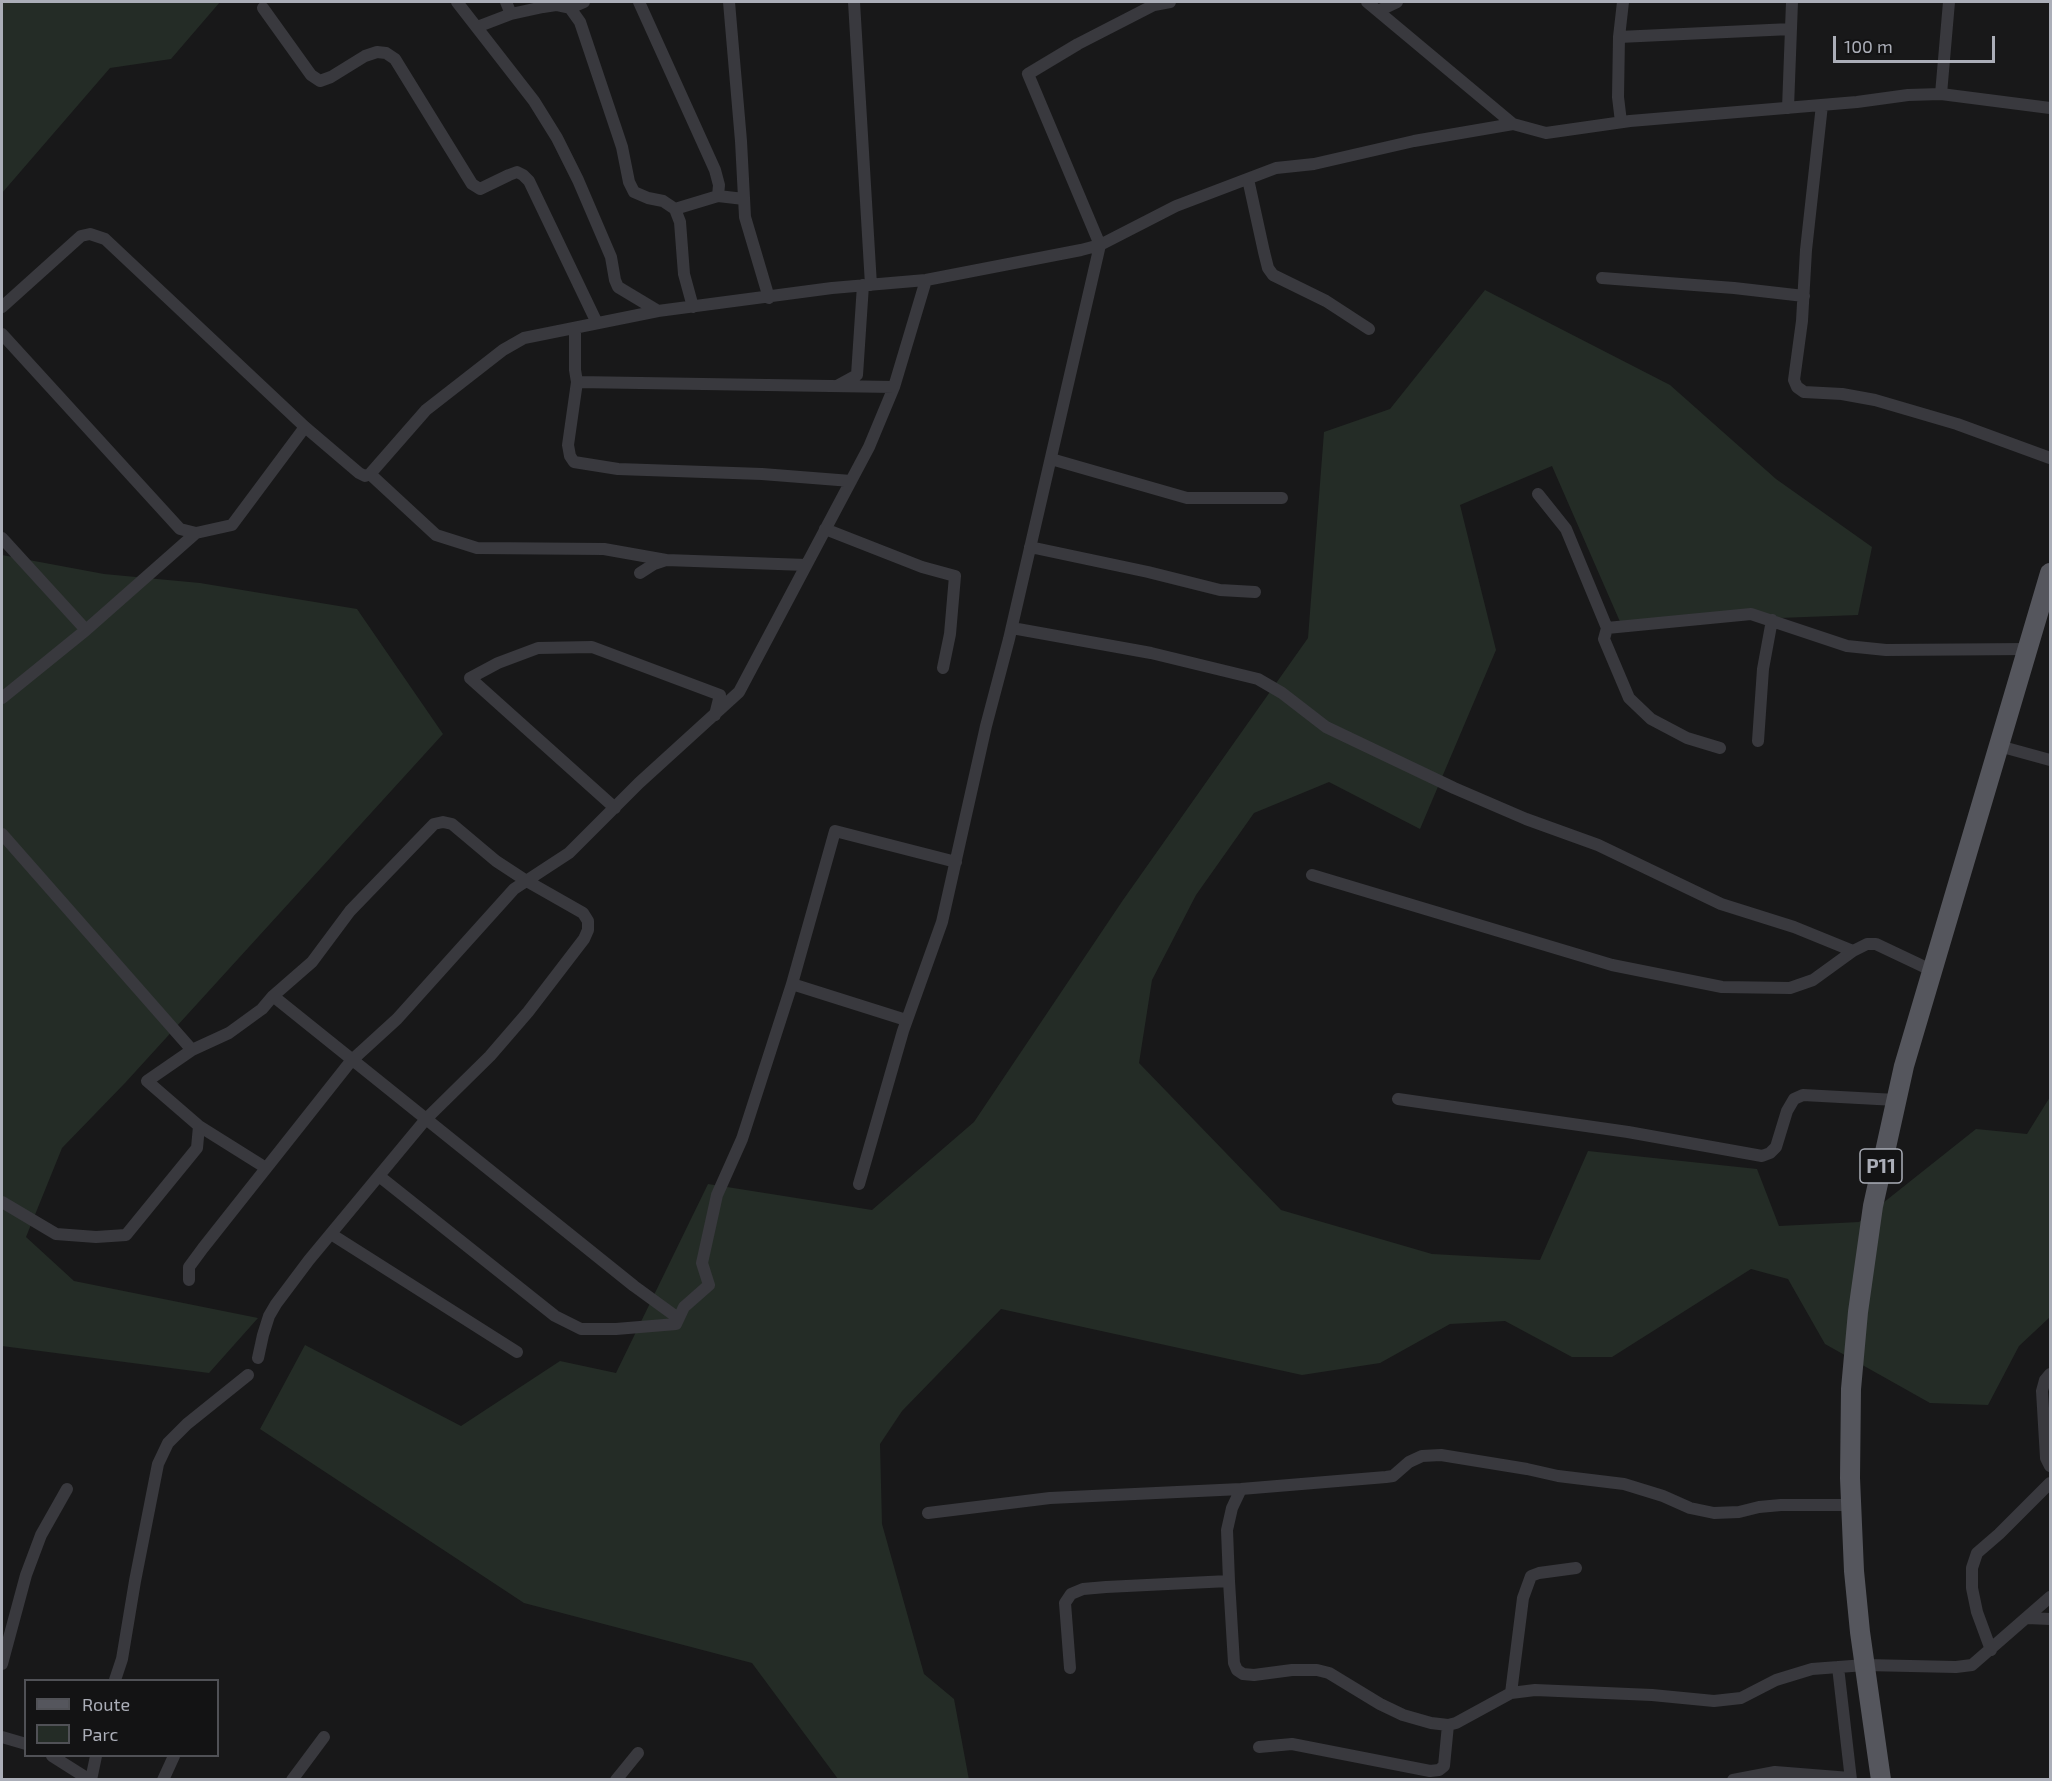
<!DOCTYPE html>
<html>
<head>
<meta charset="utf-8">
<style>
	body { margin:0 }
	#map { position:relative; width:2052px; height:1781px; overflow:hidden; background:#181819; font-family:"Exo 2",sans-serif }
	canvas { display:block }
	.frame { position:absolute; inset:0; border:3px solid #abaeb8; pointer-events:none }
	.legend { position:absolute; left:24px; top:1679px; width:195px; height:78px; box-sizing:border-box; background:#131314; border:2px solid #505156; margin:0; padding:8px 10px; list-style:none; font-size:18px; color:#abaeb8 }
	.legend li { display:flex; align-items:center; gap:12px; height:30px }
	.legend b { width:30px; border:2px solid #505156 }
	.scale { position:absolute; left:1833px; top:36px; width:162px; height:27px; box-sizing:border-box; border:3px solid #abaeb8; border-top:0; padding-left:8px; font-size:18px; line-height:21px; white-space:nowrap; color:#abaeb8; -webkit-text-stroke:4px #131314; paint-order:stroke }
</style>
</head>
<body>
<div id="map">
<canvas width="2052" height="1781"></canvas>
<div class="frame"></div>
<ul class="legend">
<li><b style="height:8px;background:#55565d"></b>Route</li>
<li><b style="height:16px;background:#242c26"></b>Parc</li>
</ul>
<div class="scale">100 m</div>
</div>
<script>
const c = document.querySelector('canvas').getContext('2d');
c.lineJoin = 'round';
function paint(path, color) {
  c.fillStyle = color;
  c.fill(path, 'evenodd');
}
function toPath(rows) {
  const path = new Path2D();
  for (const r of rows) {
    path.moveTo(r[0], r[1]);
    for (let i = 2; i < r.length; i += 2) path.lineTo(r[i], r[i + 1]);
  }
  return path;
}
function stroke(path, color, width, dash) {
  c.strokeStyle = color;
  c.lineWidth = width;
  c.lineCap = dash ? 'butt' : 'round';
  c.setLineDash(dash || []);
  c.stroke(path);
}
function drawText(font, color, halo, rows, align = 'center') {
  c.font = font + ' "Exo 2",sans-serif';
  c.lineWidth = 4.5;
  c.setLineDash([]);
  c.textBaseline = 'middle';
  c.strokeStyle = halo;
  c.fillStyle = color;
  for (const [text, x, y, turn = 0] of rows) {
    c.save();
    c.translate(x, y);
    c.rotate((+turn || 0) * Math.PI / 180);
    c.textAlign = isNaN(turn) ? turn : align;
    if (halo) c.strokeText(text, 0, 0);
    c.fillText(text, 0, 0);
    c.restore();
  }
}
const green = toPath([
	[2,2,220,2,171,59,110,68,2,193],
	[1485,290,1670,385,1776,479,1872,547,1858,615,1621,624,1552,466,1460,505,1496,650,1420,829,1329,782,1254,813,1196,895,1152,980,1139,1063,1281,1210,1432,1254,1540,1260,1588,1151,1757,1169,1779,1226,1859,1222,1976,1129,2027,1134,2050,1097,2050,1317,2019,1346,1988,1405,1930,1403,1825,1344,1788,1279,1751,1269,1612,1357,1572,1357,1505,1321,1450,1324,1380,1363,1302,1375,1001,1309,902,1411,880,1444,882,1524,924,1674,954,1699,969,1780,838,1779,752,1663,524,1603,260,1429,305,1345,461,1426,560,1361,616,1373,708,1184,872,1210,974,1122,1123,900,1308,638,1324,432,1390,409],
	[2,555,104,574,200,583,357,609,443,734,125,1083,62,1148,26,1237,74,1281,258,1318,209,1373,2,1346]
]);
const street = toPath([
	[457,2,534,101,557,138,578,180,611,257,615,280,618,287,658,311],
	[506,2,511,14],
	[639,2,715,170,719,185,718,196],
	[729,2,741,141,745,217,769,298],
	[854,2,871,285],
	[1367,2,1513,124],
	[263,8,311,75,320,81,331,77,365,56,377,52,386,53,395,59,472,184,480,189,509,175,517,172,523,175,529,181,597,323],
	[570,8,584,2],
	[1378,11,1397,2],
	[477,27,511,14,543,7,556,5,570,8,580,22,617,132,622,147,629,182,634,192,648,198,663,201,675,209,680,222,684,274,693,307],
	[1619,37,1791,29],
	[1941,94,1949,2],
	[1822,105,1806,250,1802,321,1794,380,1797,387,1804,392,1842,394,1875,400,1957,424,2050,458],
	[1788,108,1792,2],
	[1621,122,1618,97,1619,37,1623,2],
	[1248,179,1264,252,1268,268,1273,275,1326,301,1369,329],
	[675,209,718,196,744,199],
	[1602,278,1734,288,1804,296],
	[2,307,81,236,90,234,105,239,305,427,359,473,365,476,370,474,426,410,503,350,524,338,658,311,832,288,926,280,1081,250,1100,245,1176,206,1276,168,1314,164,1414,141,1513,124,1546,133,1630,121,1857,102,1908,95,1941,94,2050,108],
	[575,328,575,370,577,382,568,445,570,456,574,462,618,469,762,474,851,481],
	[2,334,180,529,196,533,232,525,305,427],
	[577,382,894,387],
	[837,386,857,375,863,285],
	[1051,459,1187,498,1282,498],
	[370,474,436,535,477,548,604,549,666,560],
	[1538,494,1566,529,1607,628,1751,614,1847,646,1886,650,2028,649],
	[825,529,922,567,955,576,950,634,943,668],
	[2,538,86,630],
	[1030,547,1148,572,1220,590,1255,592],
	[640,573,654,564,666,560,806,565],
	[1012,628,1151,653,1258,679,1282,693,1326,727,1454,788,1526,819,1598,845,1721,904,1794,927,1853,951],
	[1607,628,1604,639,1629,698,1651,719,1687,738,1720,748],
	[2,698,86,630,196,533],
	[1758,741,1763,669,1772,620],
	[1999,746,2050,760],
	[615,808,470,678,498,663,538,648,592,647,720,695,715,715],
	[2,834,192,1050],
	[1312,875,1612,965,1722,987,1790,988,1813,980,1853,951,1867,944,1876,944,1933,971],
	[273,996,634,1286,678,1318],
	[906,1020,792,984,835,831,956,862],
	[1398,1099,1628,1132,1762,1156,1770,1153,1776,1147,1787,1111,1794,1099,1803,1095,1896,1100],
	[379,1176,555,1316,581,1329,616,1329,676,1324,684,1307,709,1285,702,1263,717,1195,742,1139,792,984],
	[859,1184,903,1031,942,922,986,726,1009,639,1100,245,1028,74,1078,44,1154,5,1170,2],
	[2,1202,56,1234,96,1237,126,1235,197,1148,199,1126],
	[331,1234,517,1352],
	[189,1280,189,1267,203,1248,351,1061,397,1019,514,889,569,853,639,783,739,692,869,447,894,387,926,280],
	[258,1358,263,1335,269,1316,276,1304,309,1260,426,1119,490,1056,528,1012,584,939,588,930,588,921,583,913,525,880,496,861,452,824,443,822,434,824,350,911,312,962,273,996,262,1009,229,1033,192,1050,147,1081,199,1126,266,1168],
	[2050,1374,2045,1380,2042,1391,2046,1458,2050,1466],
	[1241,1489,1232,1508,1227,1530,1229,1581,1234,1663,1237,1670,1243,1674,1254,1675,1292,1670,1317,1670,1329,1673,1380,1704,1403,1715,1431,1723,1448,1725,1456,1723,1511,1693,1535,1690,1652,1695,1714,1701,1741,1698,1776,1680,1812,1669,1865,1665,1956,1667,1972,1665,2050,1597],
	[928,1513,1050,1498,1241,1489,1386,1477,1393,1476,1409,1462,1422,1456,1441,1455,1527,1469,1558,1476,1624,1484,1663,1496,1690,1508,1714,1513,1739,1512,1759,1507,1781,1505,1852,1505],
	[2027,1618,2050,1619],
	[1991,1650,1977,1612,1972,1588,1972,1568,1977,1553,1999,1534,2050,1483],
	[2,1664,26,1575,41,1535,67,1489],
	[1838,1667,1851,1780],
	[1070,1668,1065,1603,1071,1594,1083,1589,1106,1587,1229,1581],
	[115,1680,122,1659,135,1581,158,1464,168,1443,187,1424,248,1375],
	[1511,1693,1523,1598,1531,1576,1539,1573,1576,1568],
	[2,1737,26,1744],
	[1259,1747,1292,1744,1430,1771,1439,1770,1444,1766,1448,1725],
	[52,1756,90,1780],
	[91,1780,96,1756],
	[163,1780,174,1756],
	[292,1780,324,1737],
	[616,1780,638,1753],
	[1733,1780,1775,1772,1850,1778]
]);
const primary = toPath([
	[1881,1780,1860,1632,1854,1571,1850,1478,1851,1389,1858,1312,1873,1206,1904,1066,2050,573]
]);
const shields = [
	[1881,1166,42]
];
const shieldNames = [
	["P11",1881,1166]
];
paint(green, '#242c26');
stroke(street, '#39393e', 12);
stroke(primary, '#55565d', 20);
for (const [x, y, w] of shields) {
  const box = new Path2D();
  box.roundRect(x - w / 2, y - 17, w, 34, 4.5);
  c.fillStyle = '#131314';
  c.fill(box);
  stroke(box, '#abaeb8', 1.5);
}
drawText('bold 20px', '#abaeb8', null, shieldNames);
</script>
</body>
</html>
